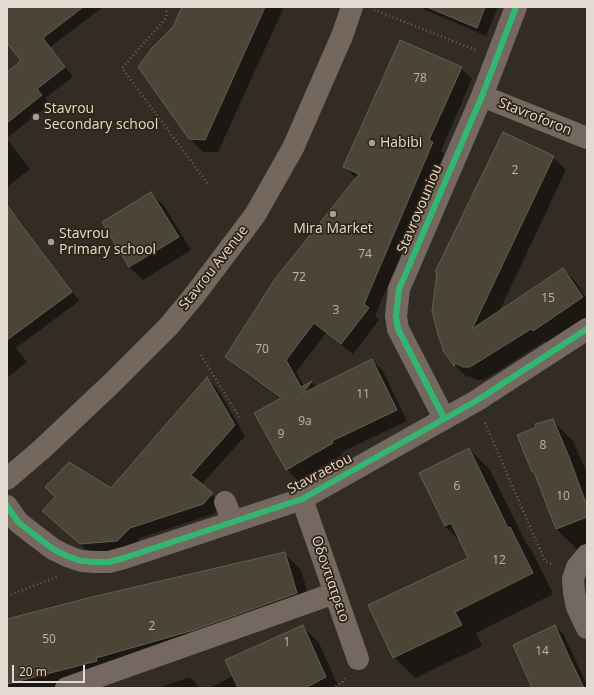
<!DOCTYPE html>
<html>
<head>
<meta charset="utf-8">
<style>
	body { margin:0 }
	#map { position:relative; width:594px; height:695px; overflow:hidden; background:#332c24; font-family:"Open Sans",sans-serif }
	canvas { display:block }
	.frame { position:absolute; inset:0; border:8px solid #e3dbd1; pointer-events:none }
	.scale { position:absolute; left:12px; top:665px; width:73px; height:18px; box-sizing:border-box; border:2px solid #e3dbd1; border-top:0; padding-left:5px; font-size:12px; line-height:14px; white-space:nowrap; color:#e3dbd1; -webkit-text-stroke:3px #2f2314; paint-order:stroke }
</style>
</head>
<body>
<div id="map">
<canvas width="594" height="695"></canvas>
<div class="frame"></div>
<div class="scale">20 m</div>
</div>
<script>
const c = document.querySelector('canvas').getContext('2d');
c.lineJoin = 'round';
function paint(path, color) {
  c.fillStyle = color;
  c.fill(path, 'evenodd');
}
function toPath(rows) {
  const path = new Path2D();
  for (const r of rows) {
    path.moveTo(r[0], r[1]);
    for (let i = 2; i < r.length; i += 2) path.lineTo(r[i], r[i + 1]);
  }
  return path;
}
function stroke(path, color, width, dash) {
  c.strokeStyle = color;
  c.lineWidth = width;
  c.lineCap = dash ? 'butt' : 'round';
  c.setLineDash(dash || []);
  c.stroke(path);
}
function drawText(font, color, halo, rows, align = 'center') {
  c.font = font + ' "Open Sans",sans-serif';
  c.lineWidth = 3.5;
  c.setLineDash([]);
  c.textBaseline = 'middle';
  c.strokeStyle = halo;
  c.fillStyle = color;
  for (const [text, x, y, turn = 0] of rows) {
    c.save();
    c.translate(x, y);
    c.rotate((+turn || 0) * Math.PI / 180);
    c.textAlign = isNaN(turn) ? turn : align;
    if (halo) c.strokeText(text, 0, 0);
    c.fillText(text, 0, 0);
    c.restore();
  }
}
const shadow = toPath([
	[7,7,103,7,50,47,73,77,45,98,50,104,7,138,7,74,23,61,7,41],
	[183,7,284,7,218,152,203,152,190,139],
	[419,7,498,7,486,36],
	[461,68,472,79,441,151,444,154,375,316,379,320,353,354,326,333,296,372,304,386,312,382,317,387,372,360,383,371,407,421,342,452,343,454,298,481,287,469,255,414,280,399,238,368,226,357,357,179,344,167],
	[7,139,30,169,7,187],
	[553,157,566,170,499,312,563,269,576,282,587,299,587,316,547,343,545,341,484,380,477,380,469,376,468,378,455,365,444,349],
	[151,193,164,206,191,250,143,280,129,267,103,223],
	[10,210,18,218,79,301,16,348,27,362,7,378,7,212],
	[207,378,217,388,245,436,201,485,222,504,214,514,140,538,127,551,91,554,54,521,111,489],
	[552,420,573,441,587,473,587,546,577,549,556,529,536,475,533,472],
	[469,449,490,470,526,543,531,549,553,594,476,633,482,646,415,678,394,657,470,558,461,542,445,526],
	[284,553,301,570,313,610,72,688,7,688,7,620],
	[555,626,564,635,587,685,587,688,534,688],
	[303,627,319,643,339,688,209,688,233,676],
	[190,677,200,688,158,688]
]);
const building = toPath([
	[7,7,83,7,43,38,65,67,37,89,42,95,7,123,7,72,21,61,7,43,7,7],
	[182,7,265,7,205,140,189,139,138,67,151,49,173,27,182,7],
	[427,7,485,7,477,28,427,7],
	[400,40,462,67,429,140,433,142,364,304,369,308,341,344,314,323,286,360,301,387,312,381,303,393,372,359,397,410,332,441,333,443,286,470,254,413,281,398,225,357,275,279,359,174,343,167,400,40],
	[503,132,554,156,472,329,563,268,583,297,533,331,531,329,470,367,463,367,455,363,454,366,442,349,443,348,439,338,432,311,437,273,435,272,503,132],
	[151,192,179,237,129,267,102,222,151,192],
	[7,205,72,292,7,340,7,205],
	[207,377,235,425,191,475,213,493,203,504,130,528,117,541,80,544,42,511,55,497,45,487,69,462,111,488,207,377],
	[553,419,569,457,587,506,587,517,556,529,534,472,532,472,517,435,536,427,535,424,553,419],
	[469,448,508,528,510,527,533,573,455,612,462,625,393,658,368,605,468,558,451,523,445,526,419,473,469,448],
	[285,552,297,593,194,630,96,658,97,661,7,684,7,619,92,597,285,552],
	[303,625,326,677,305,688,238,688,225,660,303,625],
	[555,625,570,659,584,688,532,688,513,645,555,625]
]);
const path = toPath([
	[167,7,166,18,122,68,208,184],
	[374,10,476,50],
	[201,355,241,420],
	[485,423,545,561,553,565],
	[7,596,57,577],
	[332,688,342,683,345,678]
]);
const minor = toPath([
	[482,96,587,138],
	[444,418,398,329,396,316,399,289,482,96,516,7],
	[302,499,358,659],
	[225,502,233,522],
	[7,506,18,522,32,533,53,549,67,556,81,561,95,562,109,562,124,558,302,499,476,401,587,329],
	[587,555,577,567,573,579,574,592,577,607,587,628],
	[66,688,335,593]
]);
const major = toPath([
	[7,479,42,449,113,382,168,327,193,297,255,215,293,148,342,36,352,7]
]);
const cycleway = toPath([
	[444,418,398,329,396,316,399,289,482,96,516,7],
	[7,506,18,522,32,533,53,549,67,556,81,561,95,562,109,562,124,558,302,499,476,401,587,329]
]);
const markers = [
	[36,117,4,"#a59e94"],
	[372,143,4,"#a59e94"],
	[333,214,4,"#a59e94"],
	[51,242,4,"#a59e94"]
];
const numberNames = [
	["78",420,79],
	["2",515,171],
	["74",365,255],
	["72",299,278],
	["15",548,299],
	["3",336,311],
	["70",262,350],
	["11",363,395],
	["9a",305,422],
	["9",281,435],
	["8",543,446],
	["6",457,487],
	["10",563,497],
	["12",499,561],
	["2",152,627],
	["50",49,640],
	["1",287,643],
	["14",542,652]
];
const poiNames = [
	["Stavrou",44,109],
	["Secondary school",44,125],
	["Habibi",380,143],
	["Mira Market",333,229,"center"],
	["Stavrou",59,234],
	["Primary school",59,250]
];
const streetNames = [
	["Stavroforon",535,117,22],
	["Stavrovouniou",420,209,-67],
	["Stavrou Avenue",214,268,-52],
	["Stavraetou",320,474,-28],
	["Οδοντιατρειο",330,579,71]
];
paint(shadow, '#0007');
paint(building, '#4a4537');
stroke(building, '#635f57', 1);
stroke(path, '#6a625b', 2.5, [1, 3]);
stroke(minor, '#746860', 22);
stroke(major, '#74675e', 22);
stroke(cycleway, '#33b770', 6);
for (const [x, y, r, color] of markers) {
  const dot = new Path2D();
  dot.arc(x, y, r, 0, 2 * Math.PI);
  c.fillStyle = color;
  c.fill(dot);
  stroke(dot, '#2f2314', 1.5);
}
drawText('12px', '#bdb6aa', null, numberNames);
drawText('14px', '#e3dbd1', '#2f2314', poiNames, 'left');
drawText('14px', '#e3dbd1', '#2f2314', streetNames);
</script>
</body>
</html>
